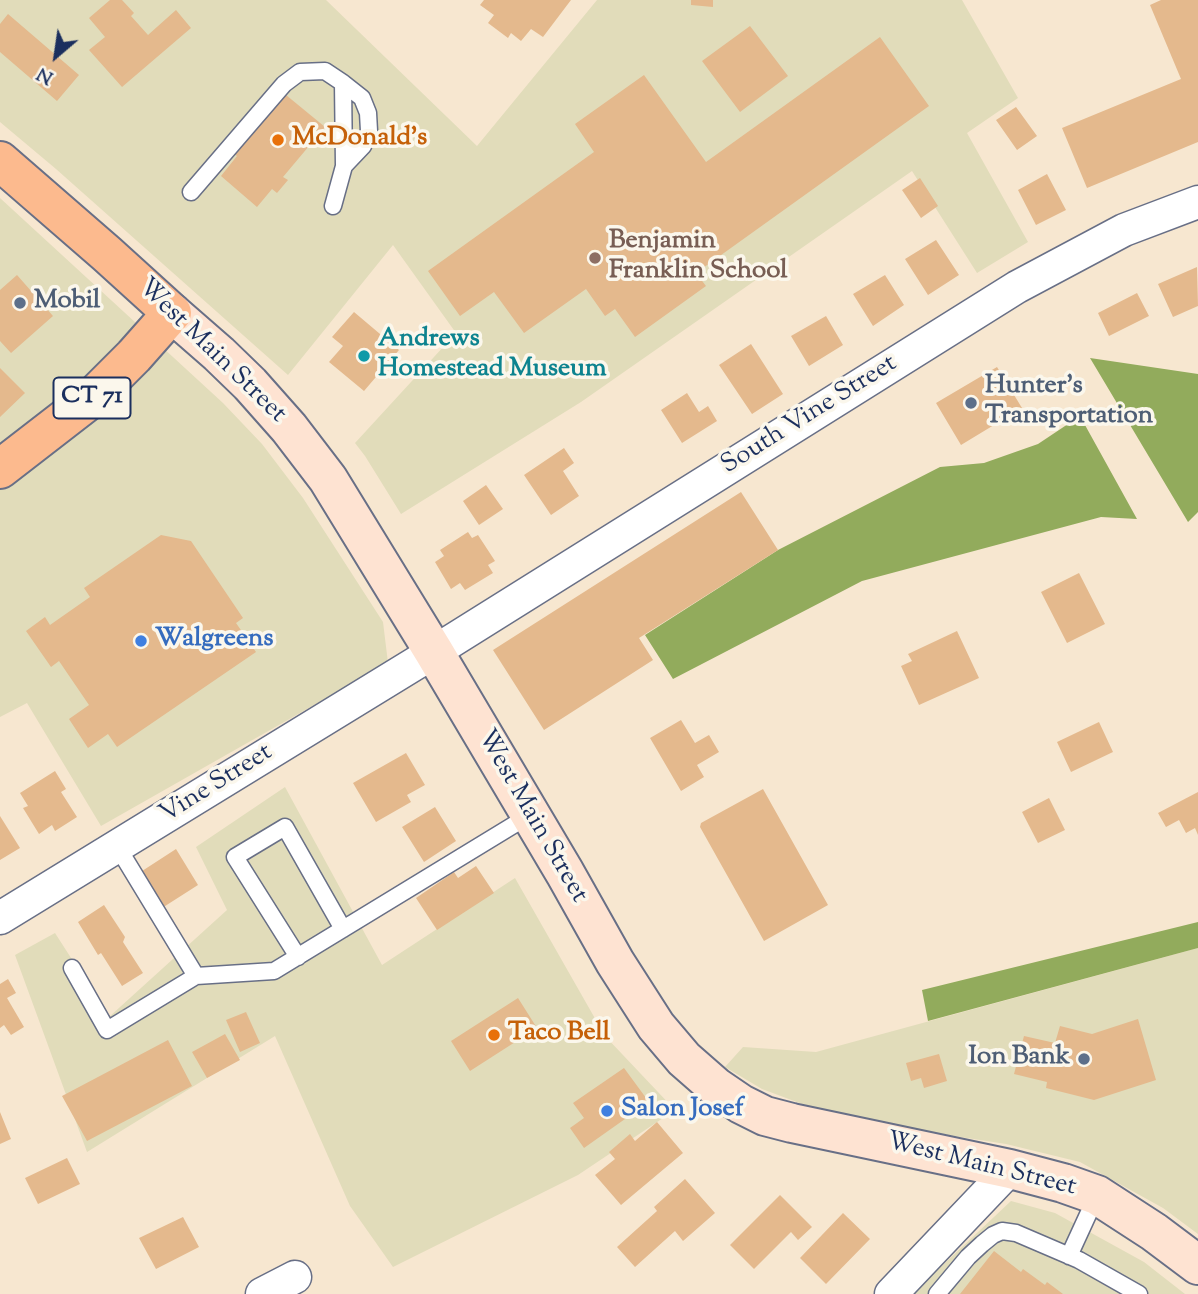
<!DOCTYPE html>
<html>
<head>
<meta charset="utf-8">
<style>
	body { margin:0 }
	#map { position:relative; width:1198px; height:1294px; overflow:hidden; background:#f7e7d0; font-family:"Sorts Mill Goudy",serif }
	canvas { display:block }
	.north { position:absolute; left:21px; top:21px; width:70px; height:70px; -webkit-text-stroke:5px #fbf7ec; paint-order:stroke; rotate:209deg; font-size:19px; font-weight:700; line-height:28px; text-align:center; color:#1b2f5e }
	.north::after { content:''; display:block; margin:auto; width:24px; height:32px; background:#1b2f5e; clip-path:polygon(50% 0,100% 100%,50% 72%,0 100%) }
</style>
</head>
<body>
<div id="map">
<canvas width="1198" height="1294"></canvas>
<div class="north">N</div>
</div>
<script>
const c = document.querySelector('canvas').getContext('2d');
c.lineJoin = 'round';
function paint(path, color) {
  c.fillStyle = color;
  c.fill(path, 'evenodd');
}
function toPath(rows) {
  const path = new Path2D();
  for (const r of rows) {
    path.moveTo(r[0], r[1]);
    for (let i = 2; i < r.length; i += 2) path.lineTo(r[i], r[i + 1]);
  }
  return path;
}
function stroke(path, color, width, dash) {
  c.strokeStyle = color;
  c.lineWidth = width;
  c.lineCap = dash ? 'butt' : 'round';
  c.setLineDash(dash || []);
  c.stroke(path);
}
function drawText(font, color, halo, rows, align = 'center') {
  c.font = font + ' "Sorts Mill Goudy",serif';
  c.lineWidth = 7;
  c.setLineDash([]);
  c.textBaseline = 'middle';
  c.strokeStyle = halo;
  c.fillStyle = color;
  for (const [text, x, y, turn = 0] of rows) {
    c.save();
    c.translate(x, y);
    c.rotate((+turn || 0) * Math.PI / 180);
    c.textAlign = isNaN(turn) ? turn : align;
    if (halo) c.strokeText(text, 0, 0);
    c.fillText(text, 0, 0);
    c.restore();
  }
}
const built = toPath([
	[0,0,326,0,477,146,597,0,962,0,1018,98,967,133,1028,242,977,273,912,171,581,402,401,514,365,456,355,443,456,333,393,245,288,375,56,169,0,122],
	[0,198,223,403,262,444,303,498,383,622,388,663,101,826,27,703,0,717],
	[285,787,382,965,515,878,605,1036,675,1110,578,1175,393,1267,350,1206,275,1036,87,1152,15,955,55,933,109,1017,227,910,196,847],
	[1198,948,1198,1234,1163,1208,1080,1162,1006,1144,876,1124,813,1108,762,1089,725,1067,743,1047,816,1052],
	[1011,1201,1055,1213,1144,1262,1185,1294,912,1294]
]);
const forest = toPath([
	[1090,358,1198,374,1198,512,1188,522],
	[1080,416,1137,519,1101,517,862,581,673,679,645,635,778,550,940,467,984,463,1038,444],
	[1198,922,1198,948,928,1021,922,990]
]);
const building = toPath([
	[110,0,122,0,134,13,131,16,148,35,176,10,191,28,122,87,89,50,105,37,89,18],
	[484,0,571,0,543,37,531,29,521,41,511,33,508,38,488,23,494,15,480,5],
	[691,0,713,0,713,7,691,5],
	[1161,0,1198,0,1198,142,1087,188,1062,128,1181,79,1150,5],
	[8,14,79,75,57,101,0,52,0,24],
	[750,26,788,76,740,112,702,61],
	[880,37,929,106,696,273,706,286,635,337,615,309,605,316,586,289,524,333,494,292,460,316,428,271,594,152,575,124,644,75,706,162],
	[286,95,325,127,283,177,288,180,277,193,272,189,257,207,221,176,237,156,232,152,274,102,278,105],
	[1016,107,1037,136,1017,150,996,120],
	[1047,174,1066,210,1036,225,1018,190],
	[920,178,938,206,921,218,902,190],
	[936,240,959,275,928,295,905,259],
	[1197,267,1198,306,1173,317,1158,284],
	[17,275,53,316,11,353,0,341,0,290],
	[885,275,904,305,873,326,853,294],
	[1137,293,1149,316,1109,336,1098,313],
	[354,312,399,350,364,391,329,362,343,346,332,337],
	[826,316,843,345,809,366,791,336],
	[751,344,783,394,752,414,719,365],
	[997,367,1022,408,961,445,936,403],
	[0,368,25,393,0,417],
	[687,393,699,412,708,406,717,421,682,443,661,410],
	[564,448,574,463,563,471,579,496,551,515,524,475],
	[486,485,503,509,479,525,463,501],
	[741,492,778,550,639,638,653,660,544,730,493,650],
	[468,532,472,538,478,535,495,561,488,565,493,573,465,590,460,583,451,589,435,562,444,556,440,550],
	[161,535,191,541,243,618,236,623,256,652,117,747,108,734,88,748,69,719,89,705,59,661,51,667,26,631,45,617,50,625,90,597,84,588],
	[1079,573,1105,624,1067,643,1041,592],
	[957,631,979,678,919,705,901,666,912,661,908,654],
	[681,720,695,743,709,735,719,752,697,765,704,777,681,791,650,738],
	[1099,722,1113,752,1071,772,1057,742],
	[406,753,425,785,407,795,411,802,376,822,353,783],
	[55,771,66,789,61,792,77,817,55,831,52,825,39,834,23,808,28,806,20,793],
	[763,789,828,905,764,941,700,827,701,823],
	[1198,792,1198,835,1195,828,1186,833,1179,820,1166,827,1158,813],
	[1049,798,1065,830,1038,843,1022,812],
	[435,807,456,841,424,862,402,827],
	[0,816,20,848,0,860],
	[176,849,198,885,162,908,139,873],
	[476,866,494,893,437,930,416,898,454,872,458,878],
	[104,905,125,937,123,942,143,973,122,986,101,953,98,955,78,922],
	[8,979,16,993,7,998,24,1027,11,1035,4,1025,0,1028,0,984],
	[518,998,537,1028,470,1071,451,1041],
	[246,1012,260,1043,240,1052,226,1020],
	[1138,1019,1156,1080,1094,1100,1046,1088,1047,1082,1014,1074,1024,1036,1055,1043,1060,1026,1092,1034],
	[225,1034,240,1060,207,1078,192,1052],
	[168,1040,192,1086,87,1141,62,1096],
	[939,1054,947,1081,924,1088,921,1078,911,1081,906,1063],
	[624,1068,649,1102,584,1148,570,1128,584,1118,573,1103],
	[0,1112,11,1139,0,1144],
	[657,1122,683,1153,621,1205,595,1175,615,1159,609,1152,630,1134,635,1141],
	[67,1158,80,1184,38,1204,25,1178],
	[685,1179,715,1213,683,1241,675,1231,635,1267,617,1247,657,1211,654,1207],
	[780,1195,812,1227,798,1240,791,1232,754,1269,730,1245],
	[843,1213,870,1239,826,1284,800,1258],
	[183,1217,199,1247,156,1269,139,1238],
	[994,1251,1021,1272,1023,1269,1045,1285,1047,1282,1063,1294,960,1294]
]);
const service = toPath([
	[343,83,362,98,368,113,369,131,363,146,344,166],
	[191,192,284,84,300,72,325,71,343,83,344,166,333,206],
	[117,846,196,976],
	[298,957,235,857,285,827,343,929],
	[72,968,107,1030,196,976,274,971,530,815],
	[1069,1256,1097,1195],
	[937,1294,968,1257,982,1244,993,1235,1002,1231,1016,1233,1079,1260,1139,1294]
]);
const minor = toPath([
	[0,918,434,652,1017,287,1124,230,1198,202],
	[262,1294,295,1277],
	[891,1294,1010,1169]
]);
const secondary = toPath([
	[172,313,219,354,250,384,289,428,328,479,434,652,565,873,615,962,656,1026,684,1059,716,1087,741,1104,765,1116,792,1123,1010,1169,1063,1183,1097,1195,1154,1232,1198,1265]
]);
const primary = toPath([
	[0,161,107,254,172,313,134,356,93,397,0,469]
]);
const markers = [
	[278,140,7,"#e8710a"],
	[595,258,7,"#8d6e63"],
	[20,303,7,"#5c6f8a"],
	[364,356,7,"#0f9aa8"],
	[971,403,7,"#5c6f8a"],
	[141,641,7,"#3f7fe0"],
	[494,1035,7,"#e8710a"],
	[1084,1059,7,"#5c6f8a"],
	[607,1111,7,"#3f7fe0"]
];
const shields = [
	[92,398,77]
];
const shieldNames = [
	["CT 71",92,398]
];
const foodNames = [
	["McDonald's",292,140],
	["Taco Bell",508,1035]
];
const educationNames = [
	["Benjamin",609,243],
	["Franklin School",609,273]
];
const serviceNames = [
	["Mobil",34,303],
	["Hunter's",985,388],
	["Transportation",985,418],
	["Ion Bank",1070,1059,"right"]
];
const cultureNames = [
	["Andrews",378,341],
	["Homestead Museum",378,371]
];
const streetNames = [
	["West Main Street",211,352,44],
	["South Vine Street",810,416,-32],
	["Vine Street",217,785,-32],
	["West Main Street",531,817,60],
	["West Main Street",981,1166,14]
];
const shopNames = [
	["Walgreens",155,641],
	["Salon Josef",621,1111]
];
paint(built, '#e1dcba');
paint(forest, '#92ab5c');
paint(building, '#e4b98d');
stroke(service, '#686f86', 19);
stroke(minor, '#686f86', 35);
stroke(secondary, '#686f86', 42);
stroke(primary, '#686f86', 42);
stroke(service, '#fff', 16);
stroke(minor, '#fff', 32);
stroke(secondary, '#fee3d2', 38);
stroke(primary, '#fcba8e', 38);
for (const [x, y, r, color] of markers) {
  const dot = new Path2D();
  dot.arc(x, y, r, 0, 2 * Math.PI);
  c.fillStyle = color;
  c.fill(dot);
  stroke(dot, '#fbf7ec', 2.5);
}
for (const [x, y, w] of shields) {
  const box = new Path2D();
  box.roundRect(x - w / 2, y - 20.5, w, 41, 5);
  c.fillStyle = '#fbf7ec';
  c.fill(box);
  stroke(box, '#1b2f5e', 2);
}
drawText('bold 24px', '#1b2f5e', null, shieldNames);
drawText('bold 26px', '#c56008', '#fbf7ec', foodNames, 'left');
drawText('bold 26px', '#785e54', '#fbf7ec', educationNames, 'left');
drawText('bold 26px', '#4e5e75', '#fbf7ec', serviceNames, 'left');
drawText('bold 26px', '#0d838f', '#fbf7ec', cultureNames, 'left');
drawText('26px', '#1b2f5e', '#fbf7ec', streetNames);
drawText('bold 26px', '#366cbe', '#fbf7ec', shopNames, 'left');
</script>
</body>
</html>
